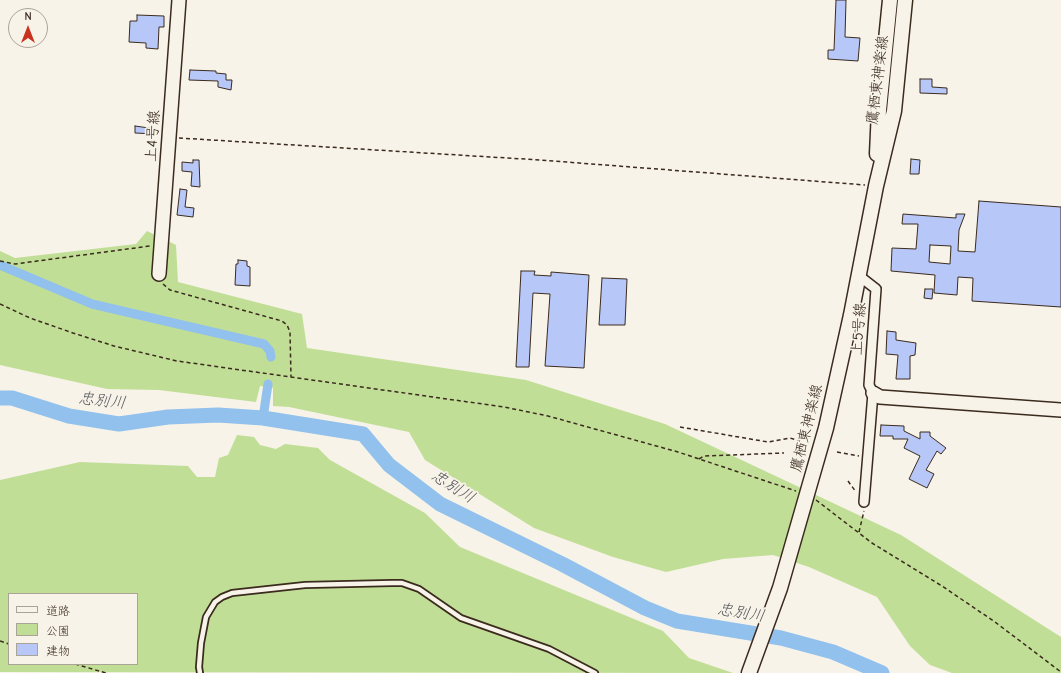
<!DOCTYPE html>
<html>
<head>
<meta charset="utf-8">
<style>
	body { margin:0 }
	#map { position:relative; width:1061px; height:673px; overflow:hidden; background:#f7f3e8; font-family:"Comic Neue","Klee One",sans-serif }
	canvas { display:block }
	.legend { position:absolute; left:8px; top:593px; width:130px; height:72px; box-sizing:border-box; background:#f7f3e8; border:1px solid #aca397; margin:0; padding:5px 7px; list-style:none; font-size:12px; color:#3b2a1e }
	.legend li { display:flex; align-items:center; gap:8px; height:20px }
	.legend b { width:20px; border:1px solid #aca397 }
	.north { position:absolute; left:8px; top:8px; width:40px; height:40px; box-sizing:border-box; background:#f7f3e8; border:1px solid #aca397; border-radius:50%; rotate:0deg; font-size:11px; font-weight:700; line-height:16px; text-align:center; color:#3b2a1e }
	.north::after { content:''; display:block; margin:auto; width:14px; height:18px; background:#c8321e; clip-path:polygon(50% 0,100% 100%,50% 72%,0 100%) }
</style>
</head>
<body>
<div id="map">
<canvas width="1061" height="673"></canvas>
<ul class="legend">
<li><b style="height:5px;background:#f7f3e8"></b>道路</li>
<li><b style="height:11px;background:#c1de96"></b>公園</li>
<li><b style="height:11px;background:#b7c7f7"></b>建物</li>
</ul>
<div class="north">N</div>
</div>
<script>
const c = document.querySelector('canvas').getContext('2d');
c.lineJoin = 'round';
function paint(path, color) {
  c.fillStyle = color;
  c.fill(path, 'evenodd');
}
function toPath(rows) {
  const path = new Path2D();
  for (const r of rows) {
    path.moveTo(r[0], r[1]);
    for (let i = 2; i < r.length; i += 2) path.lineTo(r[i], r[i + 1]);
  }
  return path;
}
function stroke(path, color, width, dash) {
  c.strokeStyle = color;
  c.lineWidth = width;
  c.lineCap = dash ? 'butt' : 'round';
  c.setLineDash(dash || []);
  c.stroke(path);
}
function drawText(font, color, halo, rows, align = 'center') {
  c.font = font + ' "Comic Neue","Klee One",sans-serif';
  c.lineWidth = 3.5;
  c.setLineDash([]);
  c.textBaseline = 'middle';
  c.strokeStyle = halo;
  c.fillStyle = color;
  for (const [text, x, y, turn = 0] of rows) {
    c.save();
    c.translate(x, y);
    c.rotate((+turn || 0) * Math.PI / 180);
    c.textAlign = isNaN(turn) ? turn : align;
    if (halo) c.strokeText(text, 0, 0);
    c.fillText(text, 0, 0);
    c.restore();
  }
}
const green = toPath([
	[147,231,176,245,178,282,302,314,307,348,526,380,665,424,901,535,1061,637,1061,673,952,673,930,665,910,646,877,597,809,567,773,555,723,559,666,572,613,557,534,528,425,460,409,432,289,407,273,406,273,388,260,386,256,402,159,390,107,389,0,365,0,251,15,258,136,244],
	[237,435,254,437,260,445,276,449,285,444,318,448,330,460,425,513,460,547,663,631,689,658,733,673,0,672,0,480,80,462,188,466,197,477,215,477,219,458,228,455],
	[9,594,137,594,137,664,9,664]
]);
const canal = toPath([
	[0,265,92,304,264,344,270,351,271,357],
	[263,418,268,384]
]);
const river = toPath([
	[0,398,12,398,69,416,119,424,168,417,218,415,263,418,363,434,389,465,440,504,562,564,645,608,677,621,781,638,833,652,882,673]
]);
const building = toPath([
	[836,0,846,0,845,37,860,38,858,61,828,59,828,50,834,50,836,0],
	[137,15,164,16,164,27,159,27,158,49,146,48,146,43,129,42,130,21,137,21,137,15],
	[190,70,216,71,216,73,226,74,226,80,232,80,231,90,218,87,218,81,189,80,190,70],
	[920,79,932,79,932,87,947,88,947,94,920,93,920,79],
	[135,126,156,129,155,134,135,133,135,126],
	[911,159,920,160,919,174,910,174,911,159],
	[193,160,199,160,200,187,191,186,192,172,182,171,182,162,193,163,193,160],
	[180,189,187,190,185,207,194,208,193,217,177,215,180,189],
	[979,201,1061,207,1061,307,972,301,973,278,958,277,957,295,934,293,935,275,891,271,892,248,916,249,918,224,902,224,903,214,956,218,956,214,965,214,959,230,958,251,975,252,979,201],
	[930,245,951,246,950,264,929,262,930,245],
	[238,260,247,261,247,266,250,267,250,286,235,285,236,264,238,264,238,260],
	[521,271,535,271,534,275,551,276,551,272,589,275,584,368,545,366,550,294,533,293,529,367,516,367,521,271],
	[602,278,627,279,625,325,599,325,602,278],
	[925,289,933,289,932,299,924,298,925,289],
	[887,331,896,332,896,340,916,343,915,355,910,356,910,379,896,379,898,355,886,354,887,331],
	[881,425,904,426,904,431,920,439,920,432,930,432,930,436,946,448,941,454,937,451,926,470,934,474,927,488,909,479,920,456,904,448,908,439,893,439,893,436,880,436,881,425]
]);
const path = toPath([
	[179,138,540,160,865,185],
	[0,261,15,264,150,246],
	[163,284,170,290,282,321,287,325,290,332,291,377],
	[0,304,30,318,73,333,114,346,177,361,504,407,548,416,678,452,796,491],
	[680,427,768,442,790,438,800,441],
	[837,452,859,456],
	[699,459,704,456,784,453],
	[848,481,856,492],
	[816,500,872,543,942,586,995,622,1061,672],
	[859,532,864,511],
	[0,641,9,644],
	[75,664,106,673]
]);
const lane = toPath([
	[200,673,199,667,201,643,206,617,215,602,222,597,232,593,305,585,392,583,402,583,419,589,461,618,549,649,595,673]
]);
const street = toPath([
	[858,275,876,289,869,385,873,393,864,502]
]);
const secondary = toPath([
	[159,274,179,0],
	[873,393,880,397,1061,410]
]);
const primary = toPath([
	[877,154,879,110,890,0],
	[749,673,780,588,826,428,851,315,876,186,894,111,905,0]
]);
const streetNames = [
	["鷹栖東神楽線",878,80,-83],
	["上4号線",153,136,-86],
	["上5号線",859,329,-86],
	["鷹栖東神楽線",807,428,-76]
];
const waterNames = [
	["忠別川",102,401,6],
	["忠別川",453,487,32],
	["忠別川",741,613,9]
];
paint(green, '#c1de96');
stroke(canal, '#91c1ec', 9);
stroke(river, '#91c1ec', 15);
paint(building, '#b7c7f7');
stroke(building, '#3b2a1e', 1);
stroke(lane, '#3b2a1e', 8);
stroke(street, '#3b2a1e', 12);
stroke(secondary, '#3b2a1e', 16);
stroke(primary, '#3b2a1e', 17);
stroke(path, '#3b2a1e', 1.5, [4, 3]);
stroke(lane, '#f7f3e8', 4.5);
stroke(street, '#f7f3e8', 9);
stroke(secondary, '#f7f3e8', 13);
stroke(primary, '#f7f3e8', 14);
drawText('15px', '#3b2a1e', '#f7f3e8', streetNames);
drawText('italic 16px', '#55575c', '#f7f3e8', waterNames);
</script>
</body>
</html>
